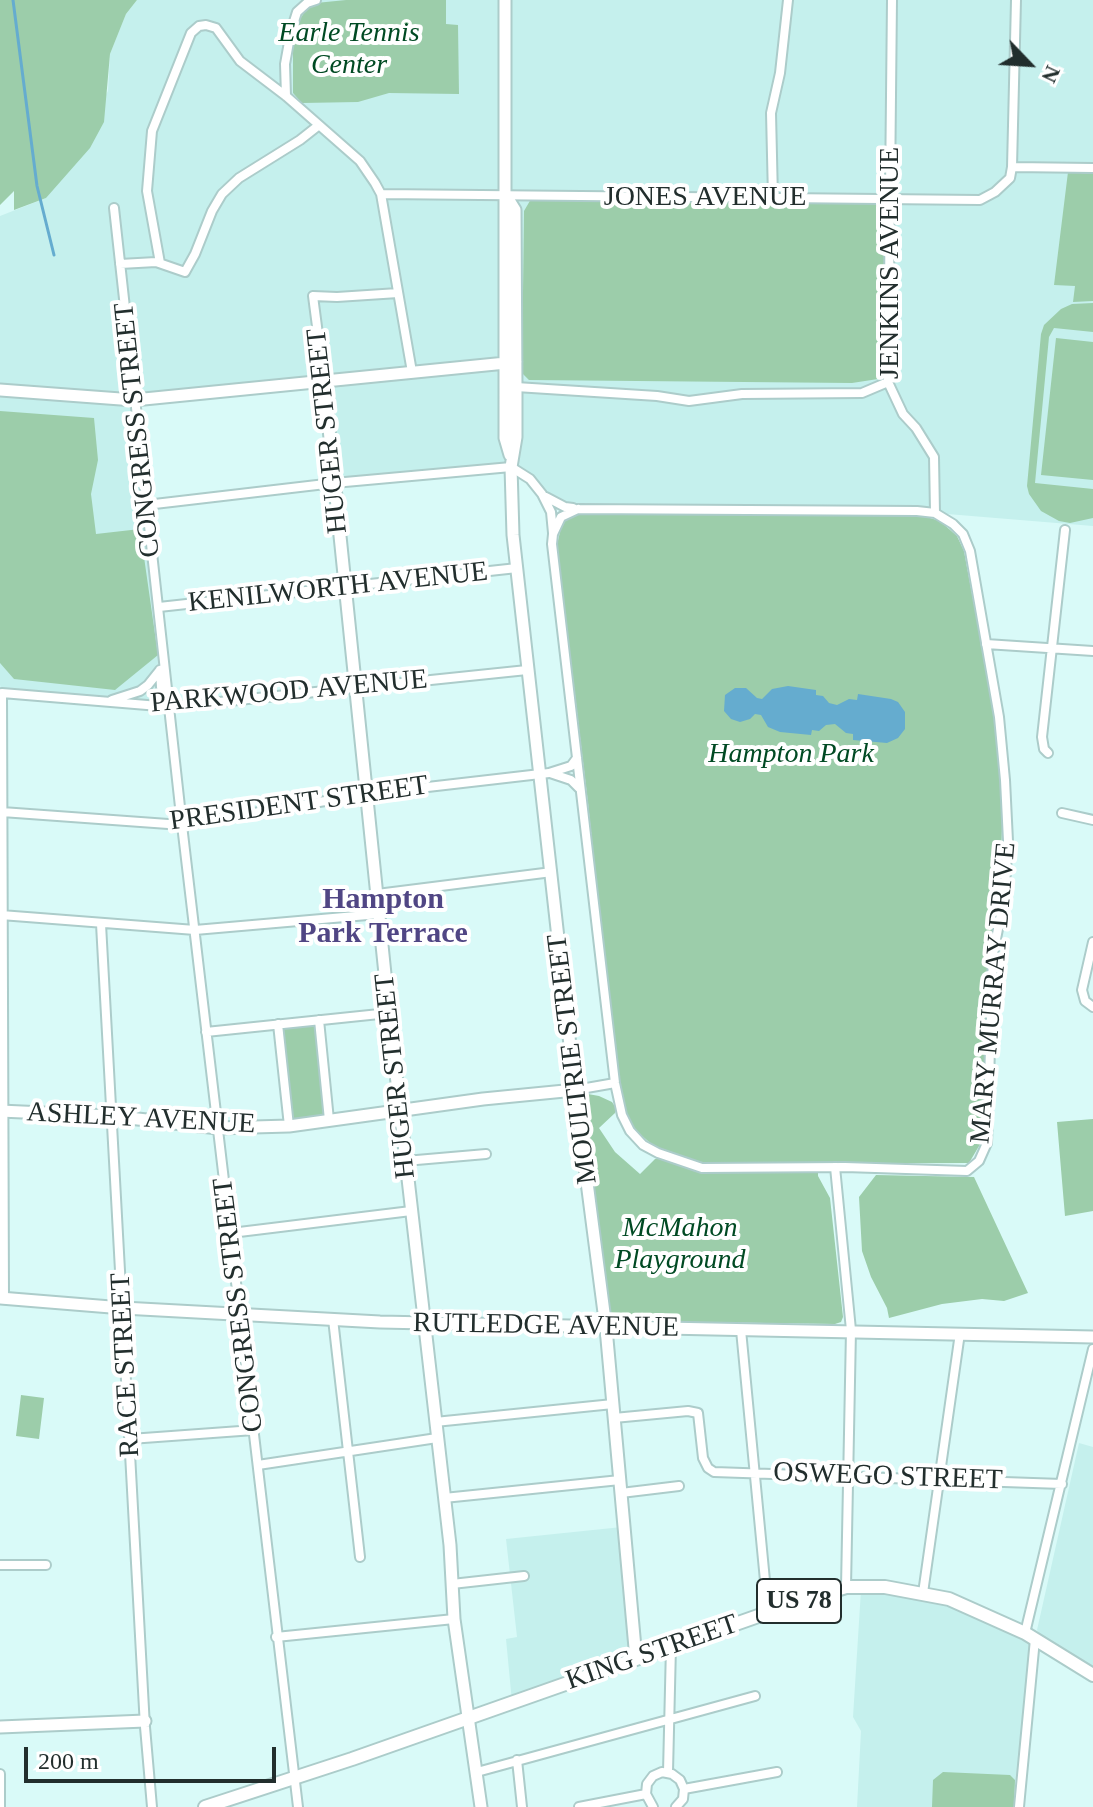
<!DOCTYPE html>
<html>
<head>
<meta charset="utf-8">
<style>
	body { margin:0 }
	#map { position:relative; width:1093px; height:1807px; overflow:hidden; background:#d9faf8; font-family:Georgia,serif }
	canvas { display:block }
	.north { position:absolute; left:989px; top:24px; width:80px; height:80px; -webkit-text-stroke:6px #fff; paint-order:stroke; rotate:115deg; font-size:22px; font-weight:700; line-height:32px; text-align:center; color:#222e2d }
	.north::after { content:''; display:block; margin:auto; width:28px; height:36px; background:#222e2d; clip-path:polygon(50% 0,100% 100%,50% 72%,0 100%) }
	.scale { position:absolute; left:24px; top:1747px; width:252px; height:36px; box-sizing:border-box; border:4px solid #222e2d; border-top:0; padding-left:10px; font-size:24px; line-height:28px; white-space:nowrap; color:#222e2d; -webkit-text-stroke:6px #fff; paint-order:stroke }
</style>
</head>
<body>
<div id="map">
<canvas width="1093" height="1807"></canvas>
<div class="north">N</div>
<div class="scale">200 m</div>
</div>
<script>
const c = document.querySelector('canvas').getContext('2d');
c.lineJoin = 'round';
function paint(path, color) {
  c.fillStyle = color;
  c.fill(path, 'evenodd');
}
function toPath(rows) {
  const path = new Path2D();
  for (const r of rows) {
    path.moveTo(r[0], r[1]);
    for (let i = 2; i < r.length; i += 2) path.lineTo(r[i], r[i + 1]);
  }
  return path;
}
function stroke(path, color, width, dash) {
  c.strokeStyle = color;
  c.lineWidth = width;
  c.lineCap = dash ? 'butt' : 'round';
  c.setLineDash(dash || []);
  c.stroke(path);
}
function drawText(font, color, halo, rows, align = 'center') {
  c.font = font + ' Georgia,serif';
  c.lineWidth = 8;
  c.setLineDash([]);
  c.textBaseline = 'middle';
  c.strokeStyle = halo;
  c.fillStyle = color;
  for (const [text, x, y, turn = 0] of rows) {
    c.save();
    c.translate(x, y);
    c.rotate((+turn || 0) * Math.PI / 180);
    c.textAlign = isNaN(turn) ? turn : align;
    if (halo) c.strokeText(text, 0, 0);
    c.fillText(text, 0, 0);
    c.restore();
  }
}
const built = toPath([
	[137,0,1093,0,1093,526,935,513,578,509,552,502,511,467,334,483,323,380,135,400,171,707,2,693,0,685,0,216,46,198,108,91,110,54,126,14],
	[1079,1443,1093,1447,1093,1667,1041,1636,1037,1630],
	[622,1527,636,1659,512,1702,506,1639,517,1637,506,1539],
	[861,1590,944,1603,1030,1643,1014,1807,857,1807,861,1731,853,1717]
]);
const green = toPath([
	[0,0,137,0,126,14,110,54,104,122,90,148,46,198,14,210,14,191,0,205],
	[346,0,446,0,446,24,458,25,459,94,389,93,358,102,302,103,293,93,293,41,298,22,306,10,316,3],
	[1068,172,1093,174,1093,301,1073,302,1075,286,1054,285],
	[531,199,884,201,884,368,878,379,852,383,529,380,522,373,524,211],
	[1093,303,1093,332,1054,328,1049,337,1035,483,1093,489,1093,518,1070,523,1059,521,1041,511,1029,494,1027,486,1041,334,1044,325,1061,309,1072,304],
	[1056,338,1093,342,1093,480,1041,475],
	[0,411,94,418,98,460,91,494,96,534,140,529,158,655,115,690,14,679,0,663],
	[579,512,920,515,940,521,957,536,964,551,993,707,1001,777,1002,827,1000,895,988,954,982,1141,969,1163,702,1164,656,1148,634,1129,626,1115,618,1083,588,803,557,545,562,523,569,515],
	[317,1023,326,1117,291,1123,280,1027],
	[588,1094,599,1096,612,1102,616,1108,615,1113,599,1128,615,1152,640,1174,655,1159,660,1158,702,1170,812,1170,818,1172,818,1176,830,1198,843,1317,841,1322,835,1324,624,1321,610,1319,584,1101],
	[1093,1119,1093,1211,1065,1216,1057,1122],
	[876,1175,974,1177,1028,1293,1004,1301,982,1299,942,1304,889,1318,887,1308,871,1277,862,1251,859,1197],
	[21,1395,44,1398,39,1439,16,1436],
	[943,1772,1010,1775,1015,1780,1014,1807,932,1807,933,1780]
]);
const water = toPath([
	[788,686,816,690,816,695,823,696,829,703,837,705,849,699,857,700,858,694,891,699,898,702,905,712,905,729,898,738,887,743,853,740,853,734,846,733,835,724,826,725,819,731,812,730,811,735,780,732,768,727,761,715,755,714,750,719,740,722,731,719,724,711,725,695,735,688,746,688,757,698,762,699,772,689]
]);
const stream = toPath([
	[13,0,37,186,54,255]
]);
const street = toPath([
	[892,0,888,382,903,414,916,428,934,457,935,513],
	[1016,0,1012,167,1093,168],
	[286,96,285,64,291,31,297,12,307,3,316,0],
	[381,194,980,200,995,192,1010,178,1012,167],
	[773,198,771,113,780,73,788,0],
	[114,208,182,825,298,1807],
	[160,263,147,191,152,131,191,33,199,26,206,25,216,28,240,61,286,96,360,161,375,183,381,194,412,372],
	[120,264,156,262,185,272,195,254,212,211,222,194,239,178,300,140,319,125],
	[324,380,313,296,337,297,398,293],
	[516,387,657,396,689,401,742,394,862,393,888,382],
	[546,497,565,507,573,508],
	[146,505,334,483,511,467,530,479,542,494,551,512,553,533],
	[578,509,917,511,935,513,953,524,963,534,970,551,999,717,1005,780,1008,841,1004,899,993,954,987,1143,979,1161,967,1171,845,1167,702,1168,658,1153,643,1145,630,1131,622,1115,615,1083,552,544,553,534,561,517,578,509],
	[159,607,517,568],
	[986,644,1093,651],
	[160,670,161,687,167,699],
	[112,700,140,691,148,685,160,670],
	[1048,753,1044,749,1042,737,1065,530],
	[550,773,571,780,579,788],
	[2,812,182,825,367,794,549,773,571,766,577,758],
	[1062,813,1093,820],
	[377,894,552,872],
	[1,915,195,930,379,914],
	[101,924,145,1727,152,1807],
	[1093,942,1082,990,1085,1001,1093,1007],
	[319,1020,329,1120],
	[278,1024,289,1126],
	[206,1032,389,1013],
	[575,1090,615,1083],
	[405,1161,486,1154],
	[835,1167,851,1330,846,1587],
	[231,1233,411,1211],
	[4,1299,2,693,171,707,527,670],
	[333,1319,360,1557],
	[741,1330,768,1612],
	[614,1418,688,1411,698,1413,703,1458,708,1468,714,1472,1062,1484],
	[435,1422,613,1404],
	[130,1439,254,1430],
	[258,1465,437,1438],
	[621,1493,679,1486],
	[444,1498,620,1480],
	[0,1565,46,1565],
	[452,1584,524,1576],
	[923,1593,960,1333],
	[1025,1633,1093,1349],
	[276,1637,454,1619],
	[517,1760,522,1807],
	[477,1772,755,1696],
	[668,1772,671,1646],
	[0,1774,0,1807],
	[684,1789,777,1772],
	[579,1807,646,1794],
	[653,1807,646,1794,647,1784,653,1776,662,1772,672,1774,680,1780,684,1789,683,1799,676,1807],
	[1019,1807,1035,1639]
]);
const secondary = toPath([
	[505,0,505,438,510,455],
	[507,197,515,210,516,387,516,437,511,467,513,535,575,1090,606,1328,636,1659],
	[324,380,389,1013,450,1545,454,1619,481,1807],
	[0,390,134,400,516,362],
	[0,1111,111,1116,218,1128,289,1126,483,1099,575,1090],
	[0,1298,123,1308,380,1322,1093,1337],
	[0,1727,145,1721]
]);
const primary = toPath([
	[205,1807,352,1759,798,1602,846,1587,885,1587,949,1599,1025,1633,1093,1675]
]);
const shields = [
	[799,1601,84]
];
const shieldNames = [
	["US 78",799,1601]
];
const parkNames = [
	["Earle Tennis",349,34],
	["Center",349,66],
	["Hampton Park",791,755],
	["McMahon",680,1229],
	["Playground",680,1261]
];
const streetNames = [
	["JONES AVENUE",705,198],
	["JENKINS AVENUE",891,263,-90],
	["CONGRESS STREET",138,430,-96],
	["HUGER STREET",328,431,-96],
	["KENILWORTH AVENUE",338,588,-6],
	["PARKWOOD AVENUE",289,692,-5],
	["PRESIDENT STREET",299,804,-8],
	["MARY MURRAY DRIVE",994,993,-85],
	["MOULTRIE STREET",573,1059,-97],
	["HUGER STREET",396,1076,-96],
	["ASHLEY AVENUE",141,1119,3],
	["CONGRESS STREET",239,1305,-97],
	["RUTLEDGE AVENUE",546,1326,1],
	["RACE STREET",126,1365,-93],
	["OSWEGO STREET",888,1477,2],
	["KING STREET",652,1653,-19]
];
const neighbourhoodNames = [
	["Hampton",383,900],
	["Park Terrace",383,934]
];
paint(built, '#c5f0ed');
paint(green, '#9ccdaa');
paint(water, '#65accf');
stroke(stream, '#65accf', 3);
stroke(street, '#acccca', 12);
stroke(secondary, '#acccca', 15);
stroke(primary, '#acccca', 16);
stroke(street, '#fff', 8);
stroke(secondary, '#fff', 11);
stroke(primary, '#fff', 12);
for (const [x, y, w] of shields) {
  const box = new Path2D();
  box.roundRect(x - w / 2, y - 22, w, 44, 6);
  c.fillStyle = '#fff';
  c.fill(box);
  stroke(box, '#222e2d', 2);
}
drawText('bold 26px', '#222e2d', null, shieldNames);
drawText('italic 28px', '#004a23', '#fff', parkNames);
drawText('28px', '#222e2d', '#fff', streetNames);
drawText('bold 30px', '#504684', '#fff', neighbourhoodNames);
</script>
</body>
</html>
